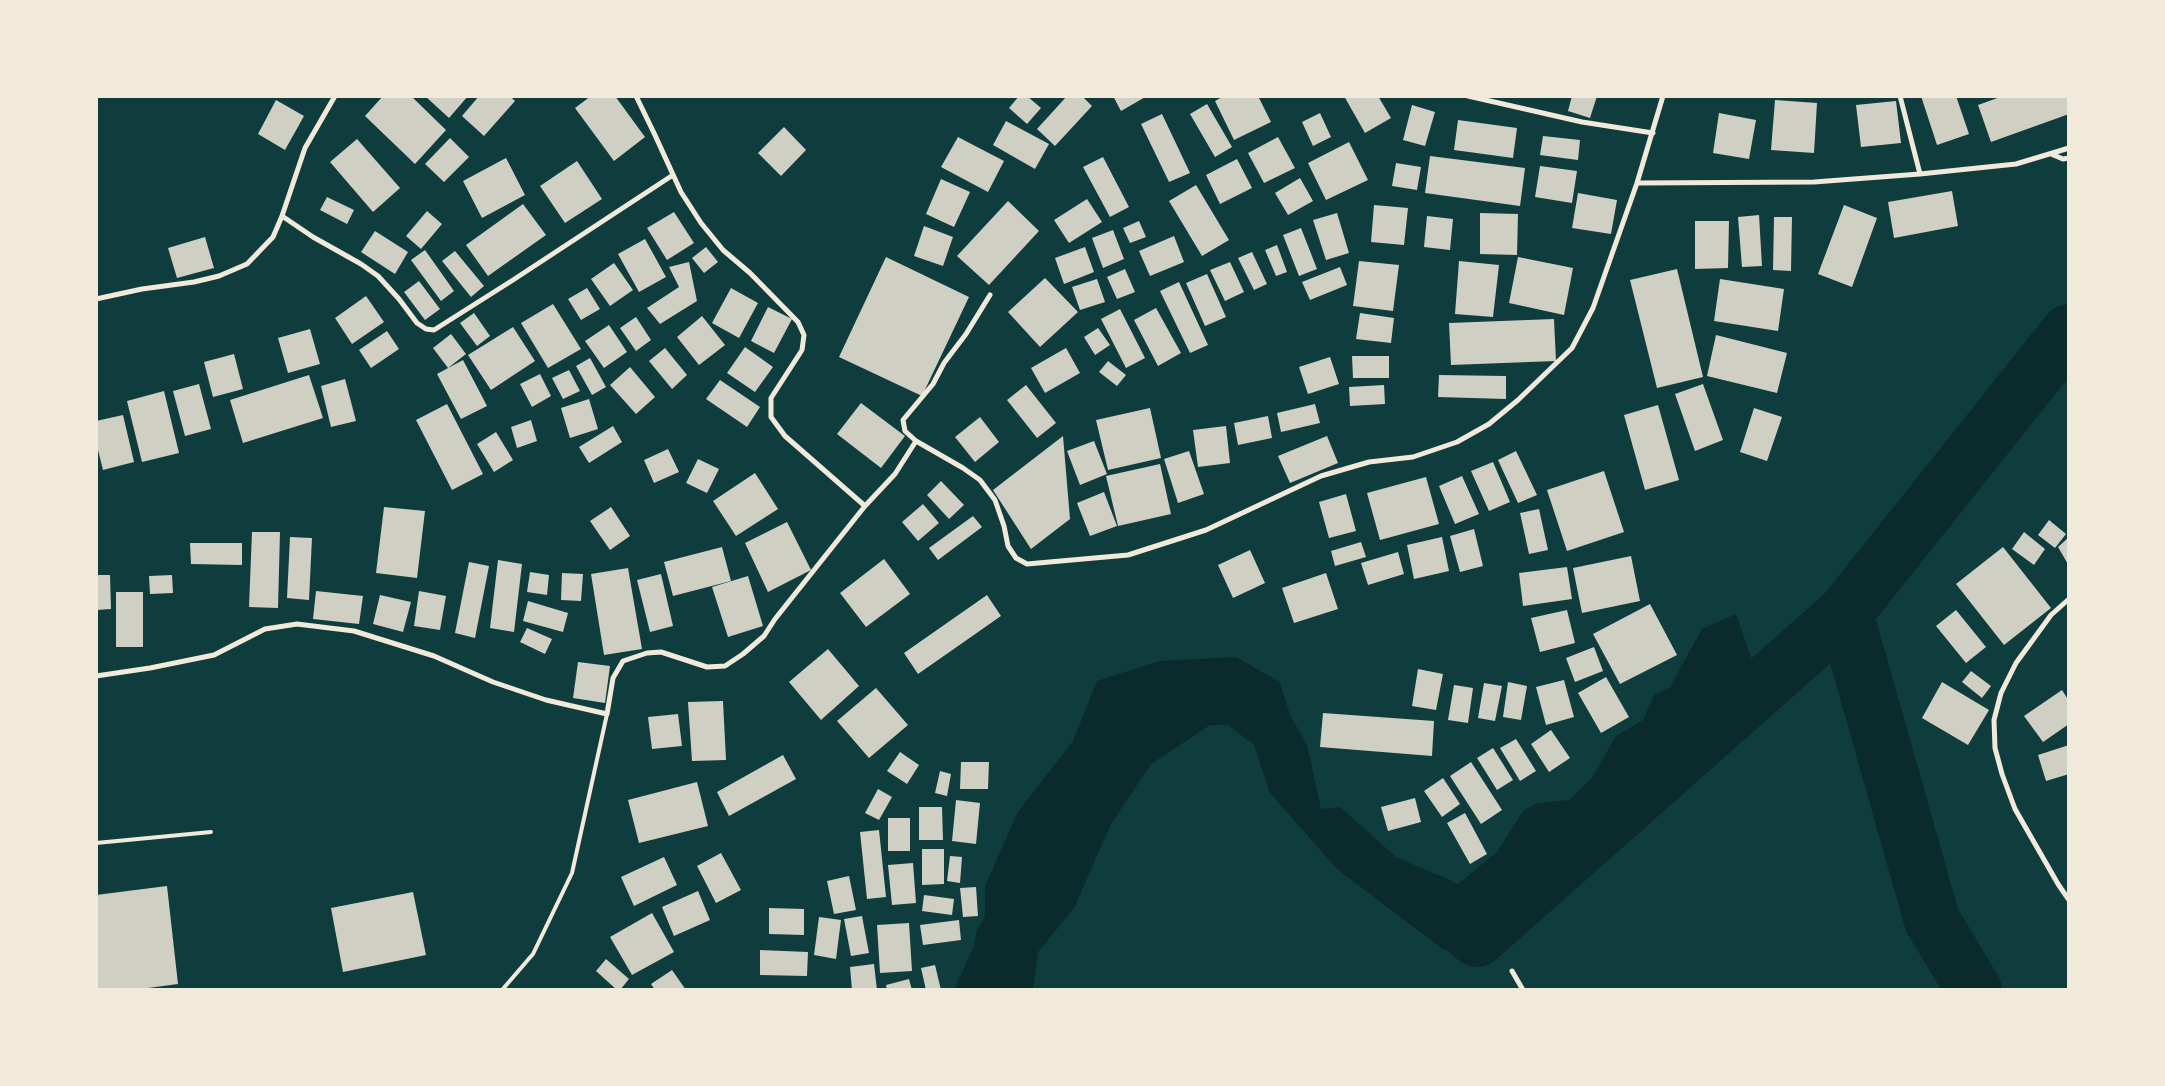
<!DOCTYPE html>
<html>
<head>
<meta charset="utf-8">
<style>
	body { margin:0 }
	#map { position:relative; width:2165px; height:1086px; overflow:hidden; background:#0f3d3e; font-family:Quicksand,sans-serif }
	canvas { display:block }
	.frame { position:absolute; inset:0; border:98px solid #f1e9da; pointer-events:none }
</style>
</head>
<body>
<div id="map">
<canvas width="2165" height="1086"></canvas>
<div class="frame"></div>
</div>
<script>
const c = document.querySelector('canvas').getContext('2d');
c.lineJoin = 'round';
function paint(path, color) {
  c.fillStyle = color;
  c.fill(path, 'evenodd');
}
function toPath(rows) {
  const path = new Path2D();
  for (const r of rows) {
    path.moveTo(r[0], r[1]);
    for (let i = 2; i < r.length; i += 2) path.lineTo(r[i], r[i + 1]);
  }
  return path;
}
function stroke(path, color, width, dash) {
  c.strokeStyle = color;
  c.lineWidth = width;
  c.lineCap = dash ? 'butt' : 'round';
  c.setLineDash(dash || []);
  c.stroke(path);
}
const water = toPath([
	[1736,614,1759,681,1742,681,1693,738,1651,773,1625,821,1609,830,1594,863,1581,876,1568,866,1550,866,1496,913,1493,932,1444,950,1337,869,1270,793,1254,745,1228,725,1210,725,1151,764,1111,824,1074,908,1038,952,1033,990,954,990,974,946,977,930,985,917,985,886,1018,812,1073,741,1097,681,1159,661,1236,657,1280,682,1290,715,1307,745,1321,809,1340,807,1396,857,1458,884,1497,852,1524,810,1538,803,1569,800,1592,778,1616,736,1643,720,1654,695,1670,687,1702,629]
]);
const river = toPath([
	[1434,903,1477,939,1845,613],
	[1974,990,1932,920,1845,613,2069,332]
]);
const building = toPath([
	[383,96,411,96,446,130,415,164,365,116],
	[425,96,468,96,449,118],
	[479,96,510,96,515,101,484,136,462,116],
	[591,96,615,96,645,137,614,161,575,108],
	[1019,96,1027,96,1041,108,1027,124,1009,108],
	[1067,96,1082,96,1092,106,1055,146,1037,129],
	[1113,96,1147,96,1121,111],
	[1224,96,1258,96,1271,122,1234,140,1215,101],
	[1344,96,1378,96,1391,118,1365,133],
	[1572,96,1597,96,1590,118,1568,111],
	[1921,96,1956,96,1969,134,1937,145],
	[2003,96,2069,96,2069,114,1991,142,1978,105],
	[276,100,304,116,285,150,258,134],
	[1775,100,1817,103,1814,153,1771,150],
	[1896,101,1901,143,1861,147,1856,105],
	[1207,104,1232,147,1215,157,1190,114],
	[1412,105,1435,112,1425,146,1403,140],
	[1320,113,1331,137,1313,146,1302,122],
	[1719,113,1756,120,1749,159,1713,153],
	[1162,114,1190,173,1169,182,1141,124],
	[1458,120,1517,128,1513,158,1454,150],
	[1006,121,1049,144,1035,169,993,145],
	[784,127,806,150,781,176,758,153],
	[1543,136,1580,140,1578,160,1540,155],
	[958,137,1004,161,988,192,941,167],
	[1278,137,1295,168,1264,183,1248,153],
	[450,138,469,157,444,182,425,164],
	[357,139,400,188,373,212,330,162],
	[1349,142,1368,180,1326,200,1308,163],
	[1430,156,1525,168,1520,206,1425,193],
	[1103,157,1129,207,1110,217,1083,167],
	[506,158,525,195,482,218,463,181],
	[1237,159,1252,188,1220,204,1206,175],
	[577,161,602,199,565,223,540,186],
	[1396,163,1421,167,1417,190,1392,186],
	[1540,166,1577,171,1572,203,1535,197],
	[1300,178,1313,201,1288,215,1275,193],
	[941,179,970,192,954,227,926,214],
	[1196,185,1229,240,1202,256,1169,201],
	[1952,191,1958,226,1894,238,1888,202],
	[1578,193,1617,200,1611,234,1572,228],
	[327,197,354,210,347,224,320,210],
	[1087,199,1102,222,1069,243,1054,220],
	[1008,201,1039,231,989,285,957,256],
	[523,204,546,235,488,276,466,245],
	[1374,205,1408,208,1404,245,1371,242],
	[1844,205,1877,218,1852,287,1818,274],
	[427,211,442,224,421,249,406,236],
	[674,212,694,243,667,260,647,228],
	[1337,213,1349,253,1326,260,1313,220],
	[1480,213,1518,214,1517,255,1480,254],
	[1759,215,1762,266,1742,267,1738,217],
	[1427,216,1453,219,1450,250,1424,247],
	[1774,217,1792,217,1791,271,1773,270],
	[1139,221,1146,237,1130,243,1123,228],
	[1695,221,1729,221,1728,268,1695,269],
	[924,226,953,237,943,266,914,256],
	[1301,228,1317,269,1299,276,1283,235],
	[1113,230,1124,259,1103,268,1092,238],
	[375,231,408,252,395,274,361,252],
	[1174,236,1184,262,1150,276,1139,251],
	[205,237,214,268,177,278,168,248],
	[645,239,666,277,639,292,618,254],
	[1277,245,1287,272,1276,276,1265,250],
	[706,247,718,262,704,273,692,258],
	[1085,247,1094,272,1064,284,1055,258],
	[425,250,454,291,441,301,411,260],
	[455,251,484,286,471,297,442,261],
	[1252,252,1267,284,1254,290,1238,258],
	[886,257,969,297,922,396,839,357],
	[1518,257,1573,268,1564,315,1509,303],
	[1359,261,1399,265,1393,311,1353,306],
	[1459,261,1499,265,1493,317,1455,314],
	[689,262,697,301,660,324,647,308,679,287,669,267],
	[1230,262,1244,292,1225,301,1210,270],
	[614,263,633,290,610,306,591,279],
	[1340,267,1347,285,1310,300,1302,282],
	[1125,269,1135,292,1117,299,1107,277],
	[1677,269,1703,377,1657,388,1630,280],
	[1207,274,1226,317,1205,326,1186,283],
	[1045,278,1078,312,1040,347,1008,312],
	[1097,279,1105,302,1080,310,1072,287],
	[1720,279,1784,289,1778,331,1714,321],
	[419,281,440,309,425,320,404,292],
	[1179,282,1208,345,1190,353,1160,291],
	[587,288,600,309,581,320,568,299],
	[731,288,758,303,739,338,712,323],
	[366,296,384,322,352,344,335,318],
	[553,304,581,349,548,368,521,323],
	[768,307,792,319,774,353,751,341],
	[1156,308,1181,353,1158,366,1134,320],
	[1120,309,1145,358,1126,368,1101,319],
	[474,313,490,336,477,346,460,323],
	[1360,313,1394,318,1391,343,1356,339],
	[702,316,725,345,699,365,677,337],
	[636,317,651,340,636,351,620,328],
	[1554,319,1556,361,1451,365,1449,323],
	[609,325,627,352,604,368,585,341],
	[513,327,535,361,491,390,468,355],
	[1098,328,1110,345,1095,355,1084,337],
	[310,329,320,364,288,373,278,338],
	[387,331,399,349,371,368,359,350],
	[451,334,466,354,448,368,433,348],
	[1716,335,1787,353,1777,393,1707,376],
	[745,347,773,367,755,392,727,373],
	[665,348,687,375,672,389,649,361],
	[1066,348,1080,373,1045,393,1031,368],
	[234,354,243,389,213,397,204,362],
	[1352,356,1389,356,1389,378,1353,378],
	[1330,357,1339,384,1308,394,1299,367],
	[590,358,606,387,592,395,576,366],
	[463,360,487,406,461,419,437,374],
	[1108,361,1126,375,1117,386,1099,372],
	[630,367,655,397,636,414,610,385],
	[569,370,580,391,563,399,552,378],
	[540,374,551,396,532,407,520,384],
	[309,375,323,418,243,443,230,400],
	[1439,375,1506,376,1506,399,1438,397],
	[345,379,356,421,331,427,321,386],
	[720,380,760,407,747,427,706,399],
	[199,384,211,429,185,436,173,391],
	[1703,384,1723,440,1695,451,1675,394],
	[1026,385,1056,423,1037,438,1007,400],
	[1384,385,1385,404,1350,406,1349,387],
	[164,391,179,453,142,462,127,401],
	[589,399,598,429,570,438,561,408],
	[861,403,905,436,881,468,837,434],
	[447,404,483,474,452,490,416,420],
	[1315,404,1320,423,1281,432,1277,413],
	[1658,405,1679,480,1645,490,1624,415],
	[1150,408,1161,458,1108,470,1096,420],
	[1754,408,1782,417,1767,461,1740,452],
	[123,415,134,462,103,470,96,442,96,421],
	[1268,416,1272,438,1238,445,1234,423],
	[980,417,999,442,975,462,955,437],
	[531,420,537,441,517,448,511,427],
	[613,426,622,442,589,463,579,447],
	[1226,426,1230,463,1198,467,1193,430],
	[496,432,513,460,494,472,477,444],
	[1063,436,1070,519,1031,549,993,490],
	[1327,436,1338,463,1290,483,1278,456],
	[1094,441,1107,474,1080,485,1067,451],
	[668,449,679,472,654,483,644,460],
	[1189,451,1204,494,1178,503,1164,459],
	[1516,451,1537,495,1518,503,1498,460],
	[698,459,719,469,707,493,686,483],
	[1493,462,1510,502,1489,511,1471,471],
	[1160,464,1171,514,1118,526,1106,476],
	[1604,471,1624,532,1567,551,1547,490],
	[755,473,778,509,736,536,713,501],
	[1462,476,1479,514,1455,524,1439,486],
	[1426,477,1439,524,1380,540,1367,493],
	[941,481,964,505,949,519,927,495],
	[1104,492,1117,526,1090,536,1077,503],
	[1346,494,1356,531,1329,538,1319,502],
	[923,504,939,523,918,541,902,522],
	[384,507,425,511,417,578,376,573],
	[611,507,630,536,610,550,590,521],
	[1539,509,1548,550,1529,554,1520,513],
	[973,516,982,527,938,560,929,548],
	[2049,520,2066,534,2055,548,2038,535],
	[787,522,811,570,768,592,745,543],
	[1474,529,1483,566,1460,572,1450,536],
	[252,532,280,532,278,608,249,607],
	[2024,532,2045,549,2034,565,2012,549],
	[290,537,312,538,309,600,287,598],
	[1442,537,1449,571,1414,579,1407,545],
	[2069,537,2069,566,2058,547],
	[1361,542,1366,557,1335,566,1331,551],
	[190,543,242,543,242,565,191,564],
	[722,547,731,581,673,596,664,562],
	[2003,547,2051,608,2004,645,1956,584],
	[1250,550,1265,583,1233,598,1218,565],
	[1398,552,1404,574,1368,585,1361,563],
	[1631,556,1640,601,1582,613,1573,568],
	[884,559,910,594,866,627,840,593],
	[498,560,522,564,514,632,490,628],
	[469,562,489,566,475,638,455,633],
	[1567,567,1572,599,1523,606,1519,573],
	[628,568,642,649,604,655,591,574],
	[530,572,549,575,547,595,527,592],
	[562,573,583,574,581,601,561,600],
	[1326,573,1338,609,1294,623,1282,588],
	[661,574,673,626,650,632,637,580],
	[96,575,110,575,111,609,96,610],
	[172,575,173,593,150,594,149,576],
	[748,576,763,626,728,637,712,587],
	[316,591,363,596,359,624,313,619],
	[419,591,446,596,440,630,414,626],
	[116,592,143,592,143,647,116,647],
	[380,595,411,602,403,632,373,624],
	[987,595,1001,616,918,674,904,653],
	[528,601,568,613,563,632,523,621],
	[1650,604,1677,655,1620,684,1593,634],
	[1567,610,1575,643,1540,652,1531,618],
	[1956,610,1986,647,1966,663,1936,626],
	[527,628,552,639,545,654,520,642],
	[1594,647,1603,671,1575,682,1566,658],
	[828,649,859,686,821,720,789,682],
	[578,662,610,666,605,703,573,698],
	[1418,669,1443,674,1436,710,1412,706],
	[1971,671,1991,686,1982,698,1962,682],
	[1606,677,1629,717,1601,733,1578,693],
	[1564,680,1574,717,1546,725,1536,687],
	[1508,682,1527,686,1521,720,1503,717],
	[1942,682,1989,710,1968,745,1922,718],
	[1484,683,1502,686,1495,721,1478,718],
	[1454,685,1473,688,1468,723,1448,720],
	[876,688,908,725,869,758,837,721],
	[2062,690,2069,701,2069,724,2043,742,2024,716],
	[723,701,726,760,692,761,688,702],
	[1323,713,1434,721,1432,756,1320,747],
	[678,714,682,746,652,749,648,717],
	[1551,730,1570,758,1549,772,1531,744],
	[1516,739,1536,771,1520,781,1500,748],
	[2069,745,2069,774,2046,781,2038,755],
	[1493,748,1513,780,1497,790,1477,758],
	[900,752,919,765,907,784,887,771],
	[783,755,796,779,729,816,717,792],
	[961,762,989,762,988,789,960,789],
	[1471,762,1502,810,1481,824,1450,776],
	[940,771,951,774,947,796,935,793],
	[1443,778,1460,804,1442,817,1424,791],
	[697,782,708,826,639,843,628,800],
	[878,789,892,797,879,820,865,813],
	[1415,798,1421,822,1388,831,1381,807],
	[956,800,980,803,976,844,952,841],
	[919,807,942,807,943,840,919,840],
	[1465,813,1487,854,1470,864,1447,823],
	[888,818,910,818,910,851,888,851],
	[879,830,886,897,867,899,860,832],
	[922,849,944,849,944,884,922,885],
	[721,853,741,890,716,903,697,866],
	[950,856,962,857,960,883,947,881],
	[664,857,677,885,634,906,621,877],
	[913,863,916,903,892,905,888,865],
	[849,876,856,910,834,914,827,881],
	[167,886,178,984,133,990,96,990,96,895],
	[976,887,978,916,963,917,960,888],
	[698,891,710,920,674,936,662,907],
	[413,892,426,955,343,972,331,908],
	[924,895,954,899,952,915,922,911],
	[769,908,804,909,804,935,769,934],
	[652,913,674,952,632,975,610,937],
	[862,916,869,953,851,956,844,919],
	[819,917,841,920,836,959,814,955],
	[959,920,961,940,923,945,920,925],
	[909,923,912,971,880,973,877,925],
	[760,950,808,952,807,976,760,975],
	[606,959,629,979,620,990,617,990,596,971],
	[874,964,877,990,852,990,850,967],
	[935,965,941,990,926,990,921,968],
	[672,970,686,990,655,990,651,984],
	[909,979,912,990,887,990,886,985]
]);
const service = toPath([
	[96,843,211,832],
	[502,990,533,954,572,873,607,714]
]);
const minor = toPath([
	[636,96,654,133,681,192,701,223,723,250,750,273,798,322,804,335,802,350,771,398,771,417,785,436,865,506],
	[1468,96,1582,122,1653,133],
	[1900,96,1920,174],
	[2051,154,2063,159,2069,158],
	[1637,183,1814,182,1920,174,2016,164,2069,148],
	[282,216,313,237,361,264,378,276,399,299,417,323,426,329,434,330,513,280,673,175],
	[990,295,966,334,944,363,933,384,903,420,905,431,916,441,963,468,980,480,995,500,1004,526,1008,546,1016,558,1027,564,1128,555,1206,530,1321,476,1369,462,1413,457,1457,442,1489,424,1518,400,1572,348,1593,308,1637,183,1663,96],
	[96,299,142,289,194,282,219,276,247,264,273,237,282,216,305,148,335,96],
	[2069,599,2051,615,2016,663,2001,693,1994,720,1995,748,2002,774,2015,809,2058,884,2069,900],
	[96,676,150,668,214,655,265,629,297,624,354,631,434,656,493,682,546,700,607,714,613,678,623,661,647,653,661,652,707,667,725,666,743,654,764,636,775,619,865,506,895,474,916,441],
	[1512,971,1523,990]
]);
paint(water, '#0a2a2b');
stroke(river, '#0a2a2b', 56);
paint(building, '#cfcfc3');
stroke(service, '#f1e9da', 4);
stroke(minor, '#f1e9da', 5);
</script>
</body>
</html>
